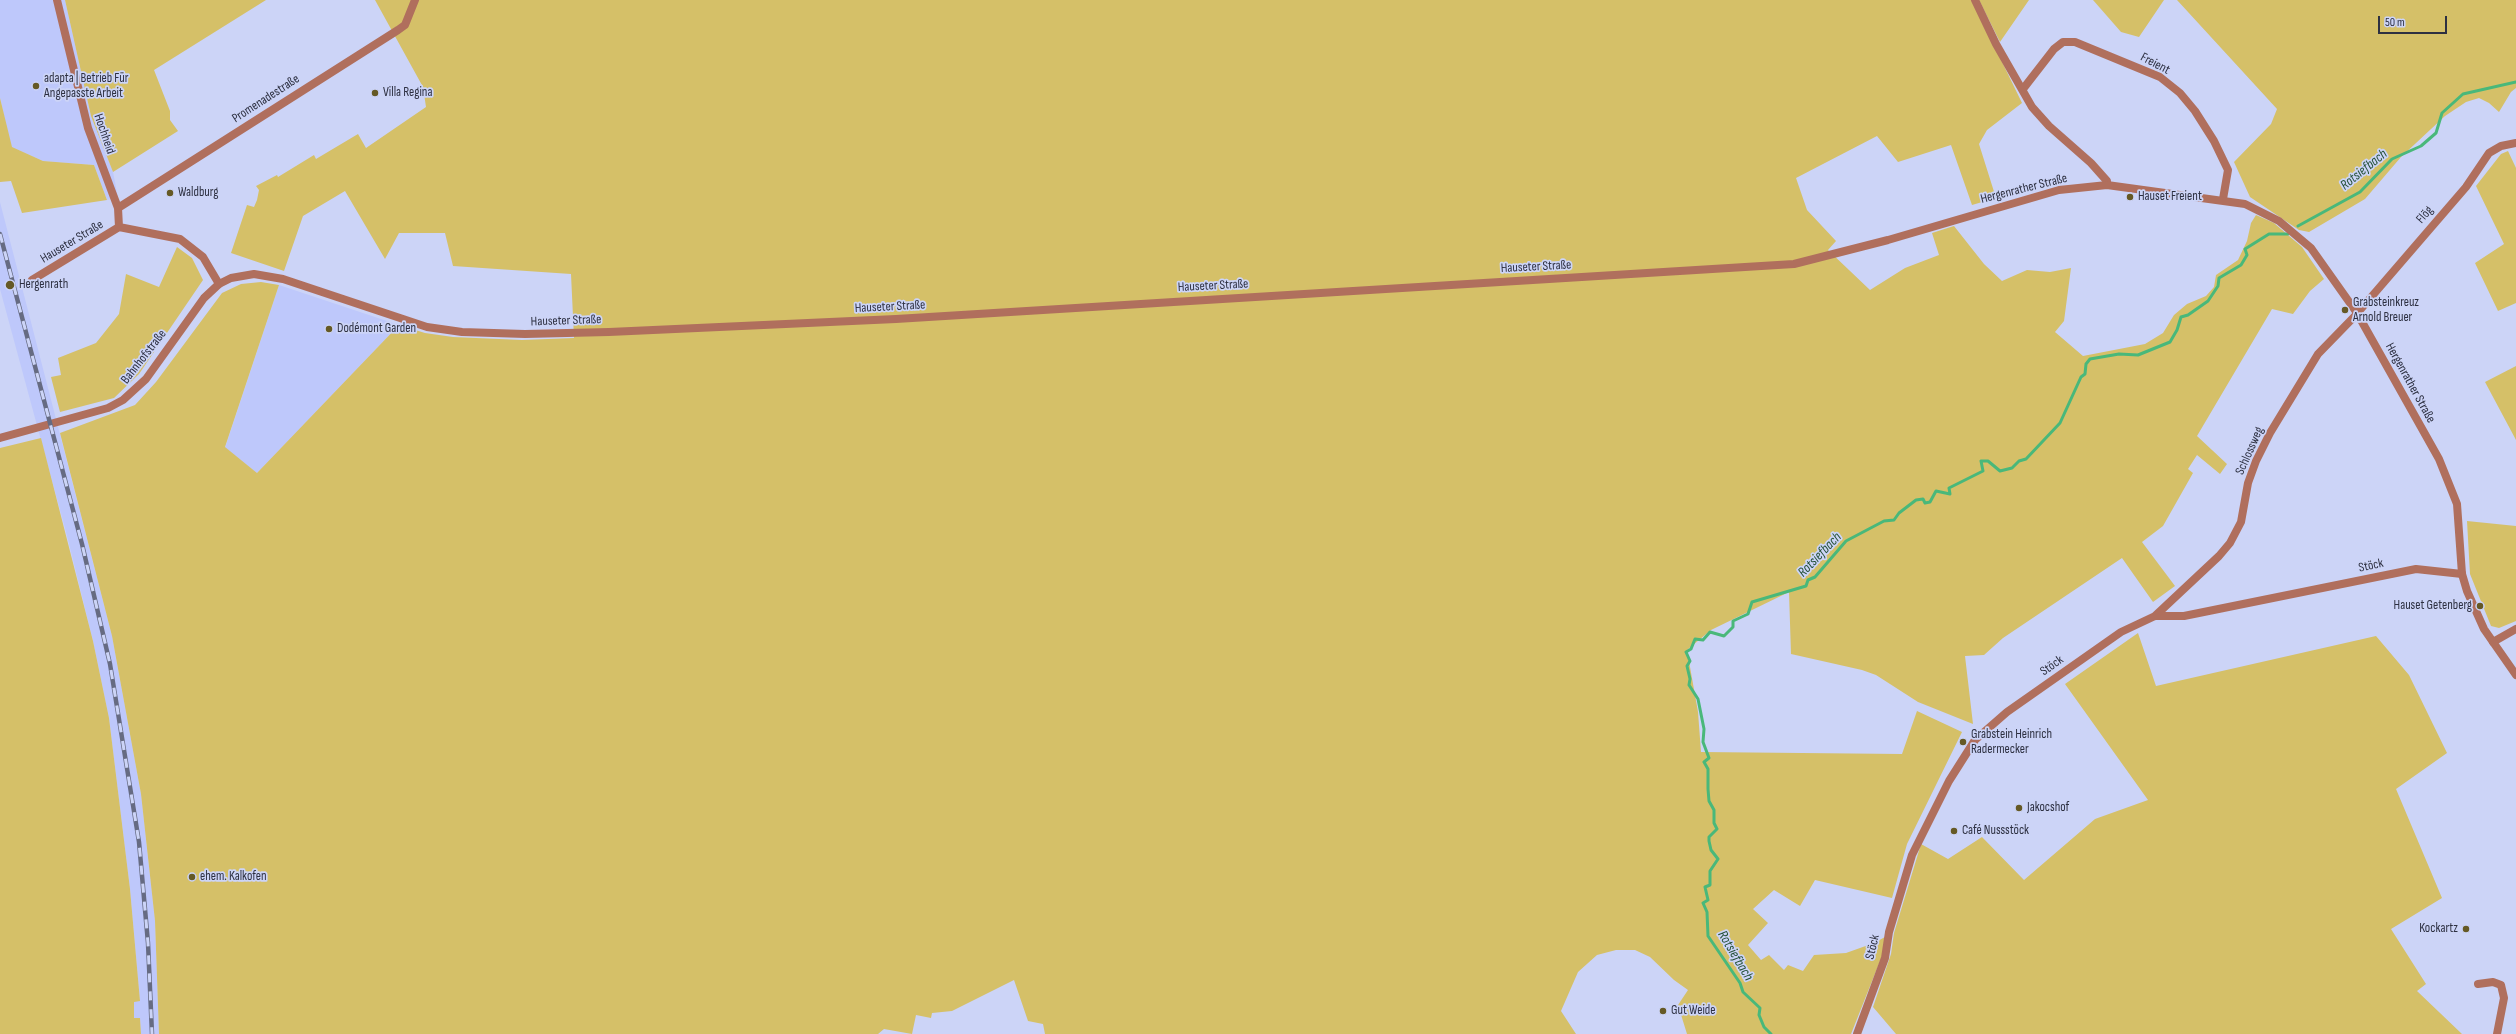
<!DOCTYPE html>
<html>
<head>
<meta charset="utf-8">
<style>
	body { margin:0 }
	#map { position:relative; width:2516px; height:1034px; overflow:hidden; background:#ccd4f7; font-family:"Sofia Sans Condensed",sans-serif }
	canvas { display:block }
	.scale { position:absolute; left:2378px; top:16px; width:69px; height:18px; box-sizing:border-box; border:2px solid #2d3041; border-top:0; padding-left:5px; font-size:12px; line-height:14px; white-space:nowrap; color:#2d3041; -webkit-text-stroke:3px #ccd4f7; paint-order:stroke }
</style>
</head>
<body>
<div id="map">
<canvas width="2516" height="1034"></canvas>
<div class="scale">50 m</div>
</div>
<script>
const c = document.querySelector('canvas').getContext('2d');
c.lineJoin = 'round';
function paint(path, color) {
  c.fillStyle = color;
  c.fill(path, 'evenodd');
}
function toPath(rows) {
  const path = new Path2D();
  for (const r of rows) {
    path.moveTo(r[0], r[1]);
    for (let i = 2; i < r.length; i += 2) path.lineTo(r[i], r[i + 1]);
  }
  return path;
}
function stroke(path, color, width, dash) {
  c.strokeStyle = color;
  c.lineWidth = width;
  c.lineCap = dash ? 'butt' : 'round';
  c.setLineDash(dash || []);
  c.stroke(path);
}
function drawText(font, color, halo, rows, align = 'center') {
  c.font = font + ' "Sofia Sans Condensed",sans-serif';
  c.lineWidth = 3.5;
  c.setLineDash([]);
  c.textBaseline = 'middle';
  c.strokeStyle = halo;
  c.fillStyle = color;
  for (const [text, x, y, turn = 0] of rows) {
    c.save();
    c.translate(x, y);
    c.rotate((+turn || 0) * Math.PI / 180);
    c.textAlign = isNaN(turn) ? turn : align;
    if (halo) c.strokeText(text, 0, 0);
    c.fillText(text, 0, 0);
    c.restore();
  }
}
const built = toPath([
	[0,0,65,0,91,116,113,172,118,198,107,200,94,165,43,161,11,147,0,98],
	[0,202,112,636,141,794,155,921,159,1034,141,1034,140,1018,134,1018,134,1001,140,1001,130,889,109,718,93,641,67,536,0,289],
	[279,285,399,325,257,473,225,448]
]);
const green = toPath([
	[65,0,266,0,154,70,170,111,170,120,178,131,113,172,91,116],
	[375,0,1972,0,2022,103,1987,130,1979,144,1996,198,1972,205,1951,145,1898,162,1877,136,1796,178,1807,210,1836,241,1828,250,1870,290,1905,268,1939,255,1932,233,1954,226,1984,264,2002,281,2027,270,2050,272,2071,268,2064,321,2055,332,2083,356,2145,344,2163,333,2174,315,2187,304,2206,296,2214,287,2216,275,2238,260,2247,241,2251,223,2256,215,2274,223,2302,247,2324,279,2310,291,2293,314,2272,309,2197,436,2227,464,2220,474,2197,455,2188,469,2193,473,2163,526,2142,542,2175,586,2153,602,2122,558,2003,638,1984,655,1965,656,1973,724,1918,702,1876,675,1862,670,1791,654,1789,592,1711,630,1687,650,1698,712,1701,752,1902,754,1917,711,1962,732,1907,844,1892,898,1815,880,1800,906,1774,890,1753,909,1768,923,1748,945,1761,960,1769,955,1784,970,1788,965,1803,971,1814,955,1846,953,1874,943,1885,937,1882,956,1851,1034,1687,1034,1678,1005,1688,990,1674,980,1650,957,1635,950,1616,950,1597,955,1578,972,1561,1011,1576,1034,1045,1034,1043,1024,1028,1021,1014,980,952,1011,932,1013,931,1018,916,1015,912,1034,884,1029,878,1034,159,1034,155,921,141,794,112,636,60,433,135,405,156,382,222,293,241,284,261,282,279,285,225,447,257,473,399,325,425,333,453,337,522,340,574,338,571,274,453,266,445,233,399,233,385,259,345,191,303,216,284,271,231,253,247,205,254,207,257,200,259,190,256,186,277,175,278,177,314,155,316,159,358,134,366,148,426,107,423,87],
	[1979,0,2029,0,2000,42],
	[2093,0,2164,0,2139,37,2121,32],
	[2177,0,2516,0,2516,88,2511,92,2499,112,2489,103,2479,98,2466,102,2445,116,2401,157,2365,199,2309,232,2299,230,2250,197,2234,162,2271,124,2277,109],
	[0,98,12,147,43,161,94,165,107,200,22,213,11,181,0,182],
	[2508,151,2516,168,2516,303,2498,311,2475,263,2504,244,2476,186,2501,154],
	[177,247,192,258,203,280,139,374,114,398,60,412,51,377,61,375,58,358,96,343,119,314,126,274,159,287],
	[2516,366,2516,440,2485,382],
	[41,438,93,641,109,718,130,889,140,1001,134,1002,134,1018,140,1018,141,1034,0,1034,0,448],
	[2467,521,2516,526,2516,621,2499,628,2491,626,2470,574],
	[2138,633,2156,686,2376,636,2409,675,2447,753,2396,789,2442,898,2391,929,2426,984,2417,991,2462,1034,1896,1034,1873,1007,1891,954,1894,933,1921,844,1948,859,1982,837,2024,880,2095,819,2148,800,2065,684]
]);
const stream = toPath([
	[2298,226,2360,192,2392,159,2421,146,2436,133,2442,113,2463,94,2516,82],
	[1771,1034,1764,1027,1759,1015,1760,1008,1743,992,1740,983,1708,936,1707,912,1703,903,1708,900,1705,887,1710,885,1710,871,1718,859,1711,850,1709,841,1709,837,1717,829,1714,823,1714,810,1709,801,1708,789,1708,769,1704,762,1709,758,1703,742,1704,729,1698,699,1689,685,1690,679,1687,666,1690,661,1686,652,1691,649,1695,639,1703,640,1710,632,1724,636,1733,627,1733,621,1748,614,1752,602,1806,586,1808,580,1815,577,1846,541,1884,521,1894,520,1899,513,1916,500,1923,499,1925,503,1930,502,1936,491,1950,494,1949,488,1983,471,1981,461,1988,461,2000,471,2012,468,2019,461,2026,459,2060,423,2081,377,2085,374,2086,364,2090,359,2119,354,2138,355,2170,342,2177,330,2181,317,2188,315,2208,301,2218,286,2219,278,2241,265,2247,255,2245,249,2269,234,2288,234]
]);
const minor = toPath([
	[57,0,88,128,118,208,119,227],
	[1975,0,1996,44,2032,107,2049,126,2091,163,2107,181,2107,185],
	[2023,89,2054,49,2063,42,2075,42,2160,77,2180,93,2195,111,2214,141,2228,170,2223,199],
	[118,208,398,30,405,25,415,0],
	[32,280,119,227,180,239,203,257,219,284],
	[2155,616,2219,556,2230,543,2241,522,2248,483,2256,461,2270,433,2318,354,2354,317,2466,187,2489,153,2501,146,2516,143],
	[2493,642,2516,629],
	[2478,984,2493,982,2501,985,2504,998,2497,1034],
	[1857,1034,1885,958,1889,932,1912,855,1949,781,1975,740,2007,712,2121,632,2155,616,2184,616,2416,569,2462,574]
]);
const tertiary = toPath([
	[0,438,108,408,123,400,146,379,204,298,219,284,231,278,254,274,283,279,427,327,462,332,525,334,609,332,896,319,1794,264,1888,240,2059,190,2107,185,2245,204,2279,221,2311,248,2357,313,2439,459,2457,504,2462,574,2467,591,2484,629,2516,675]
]);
const rail = toPath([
	[0,234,82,544,110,664,139,842,148,943,152,1034]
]);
const markers = [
	[36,86,4,"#655925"],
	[375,93,4,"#655925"],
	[170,193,4,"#655925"],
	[2130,197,4,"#655925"],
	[10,285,5,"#655925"],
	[2345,310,4,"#655925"],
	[329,329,4,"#655925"],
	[2480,606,4,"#655925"],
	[1963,742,4,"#655925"],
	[2019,808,4,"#655925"],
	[1954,831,4,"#655925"],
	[192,877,4,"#655925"],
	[2466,929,4,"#655925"],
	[1663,1011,4,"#655925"]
];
const streetNames = [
	["Freient",2155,64,28],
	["Promenadestraße",266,99,-33],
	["Hochheid",104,134,71],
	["Hergenrather Straße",2024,189,-14],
	["Flög",2425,215,-49],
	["Hauseter Straße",72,242,-31],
	["Hauseter Straße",1536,267,-3],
	["Hauseter Straße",1213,286,-3],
	["Hauseter Straße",890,307,-3],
	["Hauseter Straße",566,321,-2],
	["Bahnhofstraße",144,357,-52],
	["Hergenrather Straße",2410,383,61],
	["Schlossweg",2250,451,-66],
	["Stöck",2371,566,-12],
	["Stöck",2052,666,-35],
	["Stöck",1873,947,-77]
];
const poiNames = [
	["adapta | Betrieb Für",44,79],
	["Angepasste Arbeit",44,94],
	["Villa Regina",383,93],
	["Waldburg",178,193],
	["Hauset Freient",2138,197],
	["Hergenrath",19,285],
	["Grabsteinkreuz",2353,303],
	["Arnold Breuer",2353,318],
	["Dodémont Garden",337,329],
	["Hauset Getenberg",2472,606,"right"],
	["Grabstein Heinrich",1971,735],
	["Radermecker",1971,750],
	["Jakocshof",2027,808],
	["Café Nussstöck",1962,831],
	["ehem. Kalkofen",200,877],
	["Kockartz",2458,929,"right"],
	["Gut Weide",1671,1011]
];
const waterNames = [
	["Rotsiefbach",2364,170,-39],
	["Rotsiefbach",1820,555,-46],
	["Rotsiefbach",1735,956,59]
];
paint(built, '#bec8fb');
paint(green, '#d5c068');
stroke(stream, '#49b87a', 3);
stroke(minor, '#b06f5d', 8);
stroke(tertiary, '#b06f5d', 8);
stroke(rail, '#666b82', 4.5);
stroke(rail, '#ccd4f7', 3, [9]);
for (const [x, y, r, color] of markers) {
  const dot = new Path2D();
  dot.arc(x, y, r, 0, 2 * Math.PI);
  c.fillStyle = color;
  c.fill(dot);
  stroke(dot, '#ccd4f7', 1.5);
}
drawText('13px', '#2d3041', '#ccd4f7', streetNames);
drawText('13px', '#2d3041', '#ccd4f7', poiNames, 'left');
drawText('italic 14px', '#235036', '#ccd4f7', waterNames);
</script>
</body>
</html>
